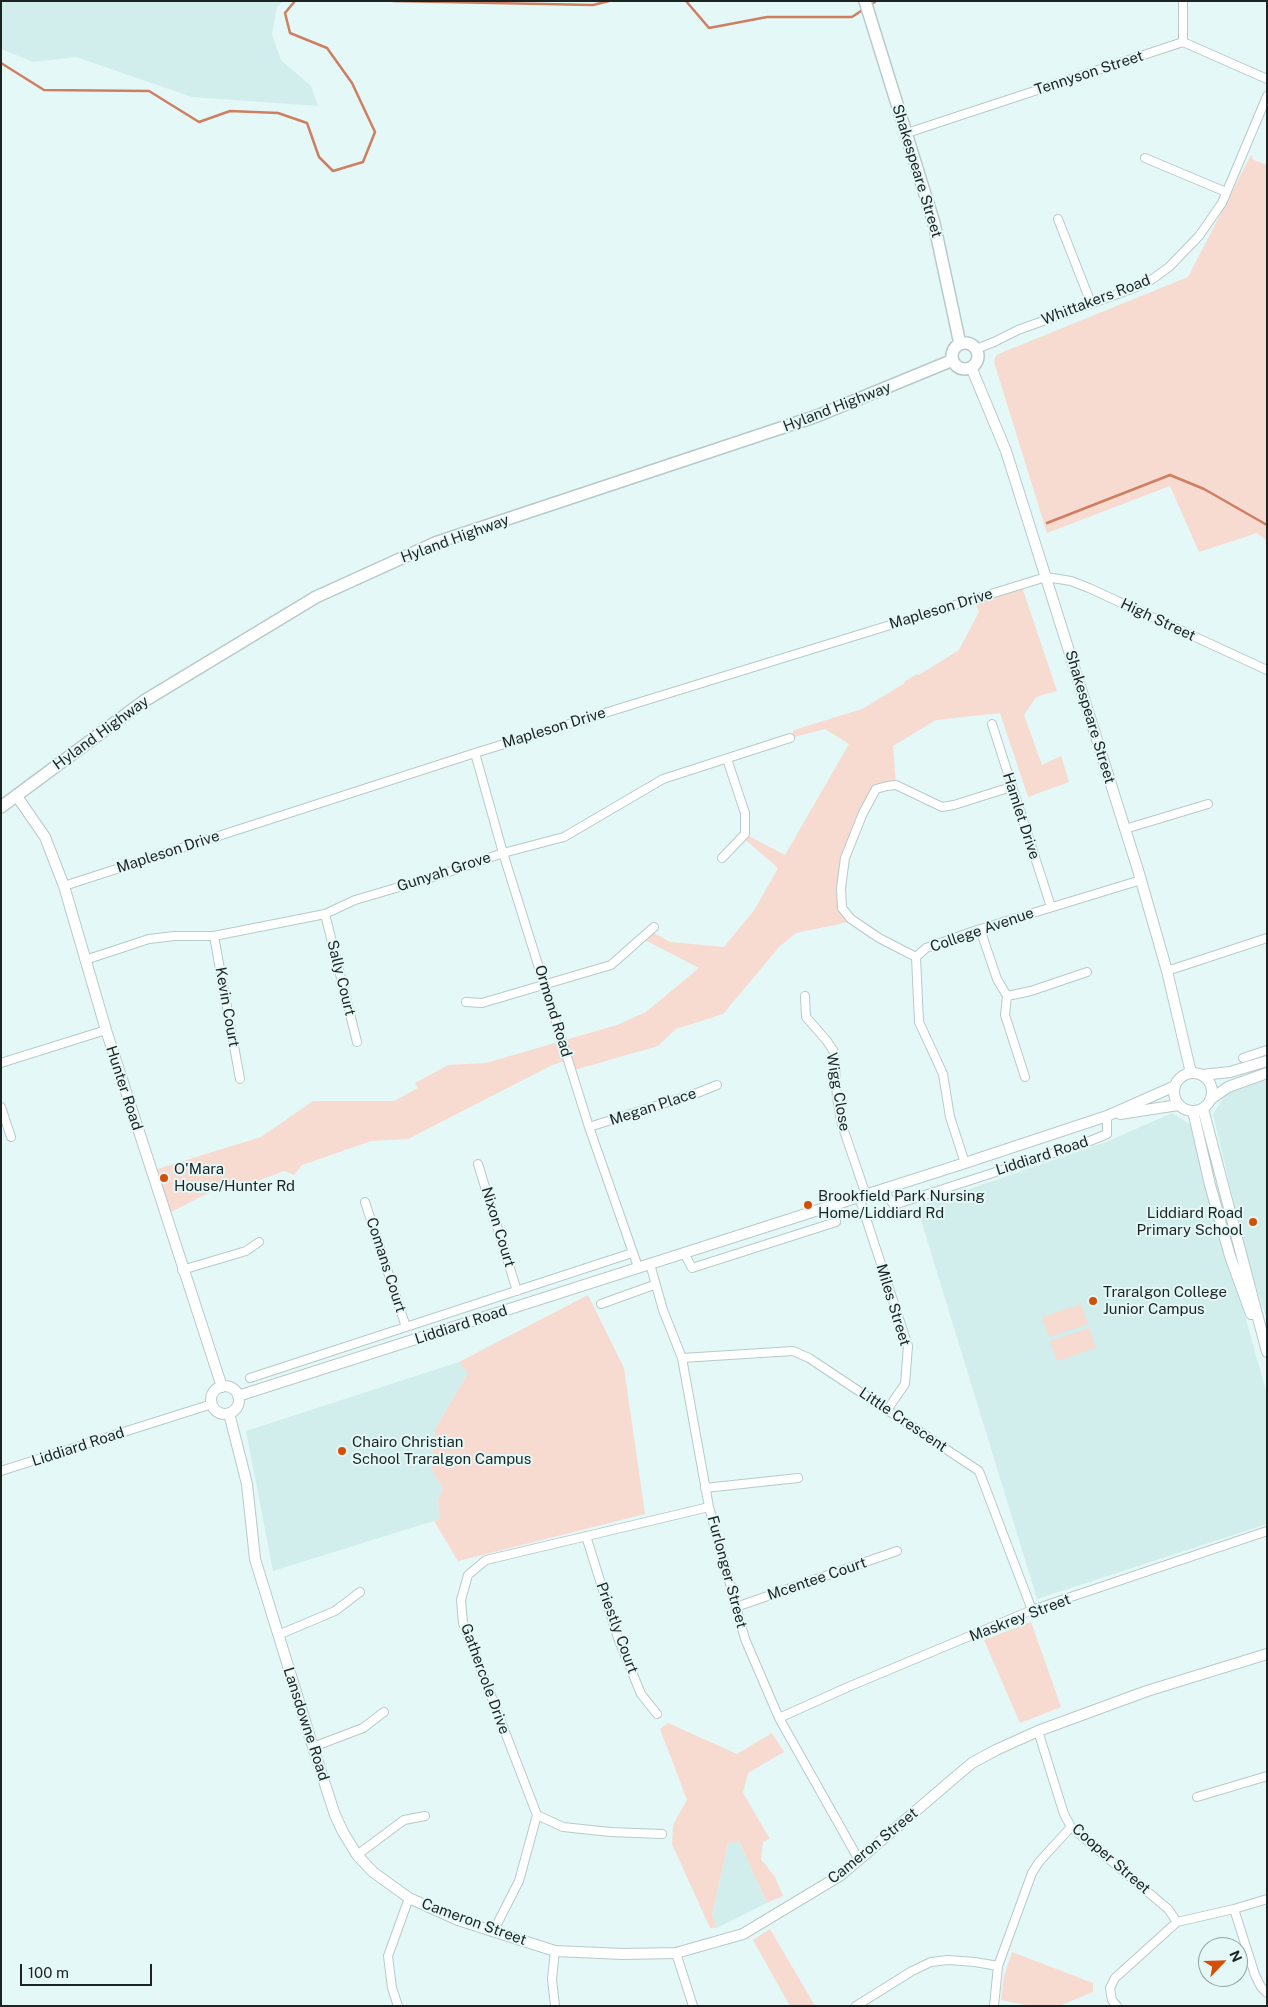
<!DOCTYPE html>
<html>
<head>
<meta charset="utf-8">
<style>
	body { margin:0 }
	#map { position:relative; width:1268px; height:2007px; overflow:hidden; background:#e4f8f7; font-family:"Public Sans",sans-serif }
	canvas { display:block }
	.frame { position:absolute; inset:0; border:2px solid #1c2323; pointer-events:none }
	.north { position:absolute; left:1198px; top:1937px; width:50px; height:50px; box-sizing:border-box; background:#e4f8f7; border:1px solid #94a3a2; border-radius:50%; rotate:66deg; font-size:14px; font-weight:700; line-height:20px; text-align:center; color:#1c2323 }
	.north::after { content:''; display:block; margin:auto; width:18px; height:22px; background:#d34f09; clip-path:polygon(50% 0,100% 100%,50% 72%,0 100%) }
	.scale { position:absolute; left:20px; top:1964px; width:132px; height:22px; box-sizing:border-box; border:2px solid #1c2323; border-top:0; padding-left:6px; font-size:15px; line-height:18px; white-space:nowrap; color:#1c2323; -webkit-text-stroke:4px #e4f8f7; paint-order:stroke }
</style>
</head>
<body>
<div id="map">
<canvas width="1268" height="2007"></canvas>
<div class="frame"></div>
<div class="north">N</div>
<div class="scale">100 m</div>
</div>
<script>
const c = document.querySelector('canvas').getContext('2d');
c.lineJoin = 'round';
function paint(path, color) {
  c.fillStyle = color;
  c.fill(path, 'evenodd');
}
function toPath(rows) {
  const path = new Path2D();
  for (const r of rows) {
    if (r.length === 3) {
      path.moveTo(r[0] + r[2], r[1]);
      path.arc(r[0], r[1], r[2], 0, 2 * Math.PI);
      continue;
    }
    path.moveTo(r[0], r[1]);
    for (let i = 2; i < r.length; i += 2) path.lineTo(r[i], r[i + 1]);
  }
  return path;
}
function stroke(path, color, width, dash) {
  c.strokeStyle = color;
  c.lineWidth = width;
  c.lineCap = dash ? 'butt' : 'round';
  c.setLineDash(dash || []);
  c.stroke(path);
}
function drawText(font, color, halo, rows, align = 'center') {
  c.font = font + ' "Public Sans",sans-serif';
  c.lineWidth = 4;
  c.setLineDash([]);
  c.textBaseline = 'middle';
  c.strokeStyle = halo;
  c.fillStyle = color;
  for (const [text, x, y, turn = 0] of rows) {
    c.save();
    c.translate(x, y);
    c.rotate((+turn || 0) * Math.PI / 180);
    c.textAlign = isNaN(turn) ? turn : align;
    if (halo) c.strokeText(text, 0, 0);
    c.fillText(text, 0, 0);
    c.restore();
  }
}
const built = toPath([
	[1,1,284,1,277,7,272,34,281,60,311,86,318,106,192,97,76,57,33,62,1,49],
	[1267,1079,1267,1320,1247,1258,1213,1114,1227,1092],
	[1172,1113,1191,1125,1267,1394,1267,1524,1037,1599,917,1207,1106,1142],
	[459,1362,468,1373,435,1429,432,1470,443,1488,438,1500,440,1519,273,1571,246,1431],
	[739,1841,767,1903,717,1928,712,1914,728,1844]
]);
const green = toPath([
	[1251,155,1254,160,1267,165,1267,541,1257,533,1199,552,1170,486,1047,533,994,362,996,355,1188,277],
	[1021,584,1057,691,1036,697,1024,715,1042,765,1061,756,1069,782,1028,797,1000,713,936,720,893,746,896,785,876,792,849,847,841,888,844,908,854,921,796,933,779,947,723,1014,676,1029,658,1046,571,1071,568,1060,552,1065,408,1139,371,1141,302,1165,294,1175,284,1171,255,1182,236,1181,224,1185,165,1215,151,1171,261,1137,313,1101,394,1101,418,1088,415,1083,448,1065,486,1063,617,1025,646,1012,699,968,643,939,650,931,670,942,724,947,755,909,778,868,742,837,745,834,785,855,849,744,825,729,790,738,794,730,862,709,905,683,904,682,917,674,919,675,959,650,979,612,974,599],
	[588,1295,624,1368,645,1514,458,1561,434,1521,440,1519,438,1500,443,1488,432,1470,435,1429,468,1373,459,1362],
	[1081,1304,1088,1324,1049,1337,1042,1317],
	[1089,1328,1096,1348,1057,1361,1050,1341],
	[1031,1622,1061,1707,1020,1723,984,1640],
	[668,1723,737,1754,772,1733,784,1752,748,1773,743,1793,770,1839,763,1842,761,1859,775,1877,783,1896,767,1903,739,1841,728,1844,712,1914,717,1928,710,1928,672,1844,673,1825,687,1800,660,1729],
	[770,1929,815,2006,790,2006,753,1940],
	[1012,1952,1093,1983,1093,1992,1059,2006,1030,2006,1001,2000,1004,1976]
]);
const stream = toPath([
	[393,1,593,5,609,1],
	[686,1,709,28,767,17,852,17,864,9],
	[869,6,876,1],
	[1,63,44,90,149,91,199,122,230,111,278,113,307,123,319,157,333,171,363,162,375,132,352,83,327,48,290,33,285,13,295,1],
	[1047,523,1170,475,1204,489,1267,525]
]);
const minor = toPath([
	[1183,1,1183,42],
	[907,133,1183,42,1267,79],
	[1145,158,1226,192],
	[1058,219,1091,303],
	[976,349,994,342,1018,330,1134,288,1151,280,1169,267,1199,236,1222,203,1267,96],
	[992,724,1051,907],
	[475,753,503,853,589,1127,638,1267],
	[1125,829,1208,804],
	[722,858,745,834,745,813,727,759],
	[64,886,475,753,1046,577,1071,581,1089,588,1267,670],
	[325,914,357,1042],
	[980,929,997,979,1007,996,1005,1015,1025,1077],
	[214,936,240,1079],
	[916,957,879,938,851,919,842,908,841,888,845,858,863,813,876,789,887,786,896,785,942,807,954,805,1011,787],
	[85,960,149,939,174,936,214,936,325,914,355,900,440,875,503,853,564,837,663,779,790,738],
	[1167,971,1267,938],
	[805,996,806,1017,827,1041,834,1052,837,1098,842,1125,866,1195],
	[1007,996,1031,991,1087,972],
	[466,1002,482,1003,611,965,654,927],
	[1243,1058,1267,1050],
	[1,1063,106,1030],
	[1,1107,11,1137],
	[589,1127,697,1093,717,1085],
	[965,1163,950,1117,943,1074,919,1022,916,957,926,948,974,931,1141,880],
	[478,1164,517,1291],
	[882,1189,894,1205,1085,1143,1107,1134,1107,1116],
	[859,1197,908,1346,905,1384,887,1410],
	[365,1202,406,1327],
	[684,1253,692,1268,836,1222,834,1205],
	[650,1264,663,1310,682,1358,709,1507,745,1639,779,1718,859,1860],
	[182,1270,246,1251,259,1242],
	[601,1304,654,1285],
	[682,1358,793,1351,809,1358,979,1471,1032,1610],
	[250,1378,632,1253],
	[1,1471,212,1404],
	[705,1488,798,1478],
	[586,1536,618,1638,641,1694,657,1714],
	[736,1607,897,1551],
	[278,1635,335,1611,360,1592],
	[779,1718,848,1687,1032,1610,1267,1531],
	[1038,1731,1064,1814,1071,1827,1168,1909,1177,1922],
	[313,1747,363,1728,384,1712],
	[1197,1797,1267,1776],
	[537,1815,563,1827,610,1832,662,1834],
	[357,1855,404,1820,425,1816],
	[1234,1909,1255,1975,1261,1987,1267,1993],
	[493,1932,519,1881,537,1815,463,1623,461,1600,468,1575,486,1560,709,1507],
	[676,1953,693,2006],
	[398,2006,392,1988,388,1956,409,1898],
	[555,2006,552,1979,555,1951],
	[856,2006,912,1971,931,1962,948,1960,975,1962,998,1966],
	[994,2006,998,1966,1032,1873,1039,1862,1071,1827],
	[1117,2006,1112,2000,1110,1988,1115,1978,1177,1922,1234,1909,1267,1899]
]);
const tertiary = toPath([
	[971,367,1006,451,1138,870,1167,971,1191,1073],
	[16,795,45,837,64,886,106,1030,222,1387],
	[1193,1092,19],
	[1202,1075,1230,1072,1267,1061],
	[1211,1099,1228,1087,1267,1073],
	[1203,1109,1267,1352],
	[1193,1111,1210,1185,1230,1256,1251,1314],
	[1120,1114,1178,1105],
	[225,1400,14],
	[238,1396,965,1163,1107,1116,1175,1086],
	[229,1413,247,1484,255,1559,313,1747,335,1815,343,1832,357,1855,373,1872,409,1898,458,1920,555,1951,623,1954,676,1953,743,1934,841,1875,953,1779,972,1763,996,1750,1038,1731,1147,1691,1267,1654]
]);
const secondary = toPath([
	[865,1,934,223,960,344],
	[965,356,13],
	[1,807,144,701,316,597,435,543,817,416,953,360]
]);
const markers = [
	[164,1178,5,"#d34f09"],
	[808,1205,5,"#d34f09"],
	[1253,1222,5,"#d34f09"],
	[1093,1301,5,"#d34f09"],
	[342,1451,5,"#d34f09"]
];
const streetNames = [
	["Tennyson Street",1089,73,-18],
	["Shakespeare Street",917,171,73],
	["Whittakers Road",1096,300,-21],
	["Hyland Highway",837,407,-21],
	["Hyland Highway",455,539,-20],
	["Mapleson Drive",941,609,-17],
	["High Street",1158,620,25],
	["Shakespeare Street",1090,717,73],
	["Mapleson Drive",554,728,-17],
	["Hyland Highway",101,733,-36],
	["Hamlet Drive",1021,816,72],
	["Mapleson Drive",168,852,-18],
	["Gunyah Grove",444,872,-18],
	["College Avenue",982,930,-19],
	["Sally Court",341,978,76],
	["Kevin Court",227,1007,80],
	["Ormond Road",553,1011,73],
	["Hunter Road",124,1088,72],
	["Wigg Close",838,1092,80],
	["Megan Place",653,1107,-18],
	["Liddiard Road",1042,1156,-18],
	["Nixon Court",498,1227,73],
	["Comans Court",386,1265,72],
	["Miles Street",893,1305,73],
	["Liddiard Road",461,1325,-18],
	["Little Crescent",903,1420,34],
	["Liddiard Road",78,1447,-18],
	["Furlonger Street",727,1572,75],
	["Mcentee Court",817,1579,-19],
	["Maskrey Street",1020,1618,-21],
	["Priestly Court",617,1628,70],
	["Gathercole Drive",485,1679,70],
	["Lansdowne Road",306,1724,72],
	["Cameron Street",873,1846,-39],
	["Cooper Street",1111,1859,41],
	["Cameron Street",474,1922,20]
];
const poiNames = [
	["O'Mara",174,1169],
	["House/Hunter Rd",174,1186],
	["Brookfield Park Nursing",818,1196],
	["Home/Liddiard Rd",818,1213],
	["Liddiard Road",1243,1213,"right"],
	["Primary School",1243,1230,"right"],
	["Traralgon College",1103,1292],
	["Junior Campus",1103,1309],
	["Chairo Christian",352,1442],
	["School Traralgon Campus",352,1459]
];
paint(built, '#d1eeed');
paint(green, '#f7dad0');
stroke(stream, '#cf7f61', 2.5);
stroke(minor, '#b7cac9', 10);
stroke(tertiary, '#b7cac9', 12);
stroke(secondary, '#b7cac9', 14);
stroke(minor, '#fff', 8);
stroke(tertiary, '#fff', 10);
stroke(secondary, '#fff', 11);
for (const [x, y, r, color] of markers) {
  const dot = new Path2D();
  dot.arc(x, y, r, 0, 2 * Math.PI);
  c.fillStyle = color;
  c.fill(dot);
  stroke(dot, '#e4f8f7', 2);
}
drawText('15px', '#1c2323', '#e4f8f7', streetNames);
drawText('15px', '#1c2323', '#e4f8f7', poiNames, 'left');
</script>
</body>
</html>
